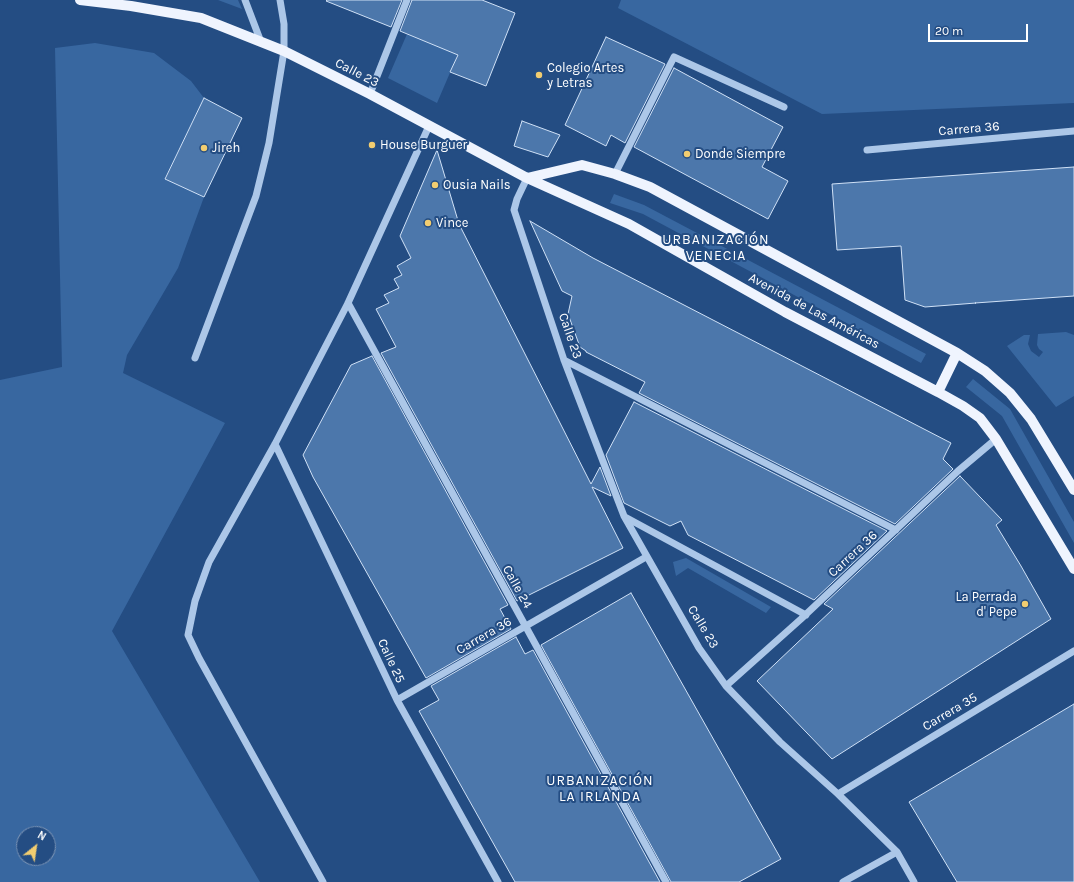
<!DOCTYPE html>
<html>
<head>
<meta charset="utf-8">
<style>
	body { margin:0 }
	#map { position:relative; width:1074px; height:882px; overflow:hidden; background:#244d83; font-family:Karla,sans-serif }
	canvas { display:block }
	.north { position:absolute; left:16px; top:826px; width:40px; height:40px; box-sizing:border-box; background:#244d83; border:1px solid #7c94b5; border-radius:50%; rotate:30deg; font-size:11px; font-weight:700; line-height:16px; text-align:center; color:#fff }
	.north::after { content:''; display:block; margin:auto; width:14px; height:18px; background:#f2cd70; clip-path:polygon(50% 0,100% 100%,50% 72%,0 100%) }
	.scale { position:absolute; left:928px; top:24px; width:100px; height:18px; box-sizing:border-box; border:2px solid #fff; border-top:0; padding-left:5px; font-size:12px; line-height:14px; white-space:nowrap; color:#fff; -webkit-text-stroke:3px #244d83; paint-order:stroke }
</style>
</head>
<body>
<div id="map">
<canvas width="1074" height="882"></canvas>
<div class="north">N</div>
<div class="scale">20 m</div>
</div>
<script>
const c = document.querySelector('canvas').getContext('2d');
c.lineJoin = 'round';
function paint(path, color) {
  c.fillStyle = color;
  c.fill(path, 'evenodd');
}
function toPath(rows) {
  const path = new Path2D();
  for (const r of rows) {
    path.moveTo(r[0], r[1]);
    for (let i = 2; i < r.length; i += 2) path.lineTo(r[i], r[i + 1]);
  }
  return path;
}
function stroke(path, color, width, dash) {
  c.strokeStyle = color;
  c.lineWidth = width;
  c.lineCap = dash ? 'butt' : 'round';
  c.setLineDash(dash || []);
  c.stroke(path);
}
function drawText(font, color, halo, rows, align = 'center') {
  c.font = font + ' Karla,sans-serif';
  c.lineWidth = 4;
  c.setLineDash([]);
  c.textBaseline = 'middle';
  c.strokeStyle = halo;
  c.fillStyle = color;
  for (const [text, x, y, turn = 0] of rows) {
    c.save();
    c.translate(x, y);
    c.rotate((+turn || 0) * Math.PI / 180);
    c.textAlign = isNaN(turn) ? turn : align;
    if (halo) c.strokeText(text, 0, 0);
    c.fillText(text, 0, 0);
    c.restore();
  }
}
const green = toPath([
	[218,0,238,0,242,9],
	[621,0,1074,0,1074,103,822,114,618,8],
	[407,34,458,54,437,103,388,78],
	[95,43,154,53,191,81,204,98,165,178,204,197,178,268,127,355,123,373,225,423,112,631,260,882,0,882,0,380,62,367,55,48],
	[24,834,48,834,48,858,24,858],
	[614,194,644,205,926,354,921,363,643,214,610,203],
	[1066,332,1074,335,1074,396,1056,407,1007,346,1024,335,1030,335,1028,344,1031,351,1039,357,1043,352,1039,349,1037,345,1038,334],
	[973,379,1010,409,1074,522,1074,543,1002,416,966,387],
	[686,558,771,607,766,613,688,568,676,576,673,562]
]);
const building = toPath([
	[327,0,402,0,391,27,326,1,327,0],
	[412,0,482,0,515,13,486,86,450,72,458,55,400,31,412,0],
	[606,37,665,64,625,143,611,135,606,146,565,125,606,37],
	[674,68,783,127,762,167,788,181,768,219,634,147,674,68],
	[204,98,242,118,204,197,165,179,204,98],
	[522,121,560,135,548,157,514,146,522,121],
	[437,150,459,224,591,484,600,467,611,496,592,487,623,548,517,601,381,353,396,347,376,309,389,303,384,295,399,288,394,279,402,275,397,266,411,258,400,236,437,150],
	[1074,167,1074,296,975,303,976,303,925,307,905,300,901,246,837,250,832,184,1074,167],
	[530,221,593,258,951,443,943,459,953,469,895,524,639,393,645,382,586,352,586,351,580,347,568,314,572,296,562,291,530,221],
	[372,356,508,605,500,609,511,629,426,678,313,477,303,455,351,365,372,356],
	[634,402,887,531,814,600,688,535,681,521,670,526,624,503,606,455,634,402],
	[960,476,1002,520,996,525,1021,566,1051,619,832,759,757,681,833,609,824,604,960,476],
	[631,593,781,859,739,882,671,882,541,645,631,593],
	[516,637,525,654,533,650,660,882,515,882,419,711,439,700,431,686,516,637],
	[1074,704,1074,882,957,882,909,802,1074,704]
]);
const minor = toPath([
	[245,0,261,42],
	[370,94,407,0],
	[867,150,1074,131],
	[615,174,674,57,784,107],
	[527,178,517,199,514,210,564,360,624,516,699,648,726,686,780,742,838,794,897,852,914,882],
	[348,303,666,882],
	[195,358,256,196,269,143,284,51,284,24,280,0],
	[564,360,896,530],
	[275,444,397,700,498,882],
	[625,517,806,615],
	[726,686,801,619,958,471,996,439],
	[397,700,646,557],
	[838,794,1074,651],
	[323,882,199,658,188,635,195,601,209,562,275,444,348,303,429,126],
	[843,882,897,852]
]);
const major = toPath([
	[80,0,131,6,201,18,284,51,370,94,527,178,629,224,785,312,938,392,963,406,980,418,996,439,1074,569],
	[527,178,582,165,615,174,650,187,957,353,985,371,1010,393,1031,419,1074,490],
	[938,392,957,353]
]);
const markers = [
	[539,75,4,"#f2cd70"],
	[372,145,4,"#f2cd70"],
	[204,148,4,"#f2cd70"],
	[687,154,4,"#f2cd70"],
	[435,185,4,"#f2cd70"],
	[428,223,4,"#f2cd70"],
	[1025,604,4,"#f2cd70"]
];
const poiNames = [
	["Colegio Artes",547,68],
	["y Letras",547,83],
	["House Burguer",380,145],
	["Jireh",212,148],
	["Donde Siempre",695,154],
	["Ousia Nails",443,185],
	["Vince",436,223],
	["La Perrada",1017,597,"right"],
	["d' Pepe",1017,612,"right"]
];
const streetNames = [
	["Calle 23",357,73,27],
	["Carrera 36",969,129,-5],
	["Avenida de Las Américas",814,311,28],
	["Calle 23",570,336,71],
	["Carrera 36",853,554,-43],
	["Calle 24",517,587,61],
	["Calle 23",703,627,59],
	["Carrera 36",484,636,-30],
	["Calle 25",391,661,65],
	["Carrera 35",950,712,-31]
];
const neighbourhoodNames = [
	["URBANIZACIÓN",716,240],
	["VENECIA",716,256],
	["URBANIZACIÓN",600,781],
	["LA IRLANDA",600,797]
];
paint(green, '#3867a0');
paint(building, '#4c77ab');
stroke(building, '#d0e1f6', 1);
stroke(minor, '#acc7e8', 7);
stroke(major, '#eff4fe', 10);
for (const [x, y, r, color] of markers) {
  const dot = new Path2D();
  dot.arc(x, y, r, 0, 2 * Math.PI);
  c.fillStyle = color;
  c.fill(dot);
  stroke(dot, '#244d83', 1.5);
}
drawText('13px', '#fff', '#244d83', poiNames, 'left');
drawText('13px', '#fff', '#244d83', streetNames);
c.letterSpacing = '1px';
drawText('14px', '#fff', '#244d83', neighbourhoodNames);
c.letterSpacing = '0px';
</script>
</body>
</html>
